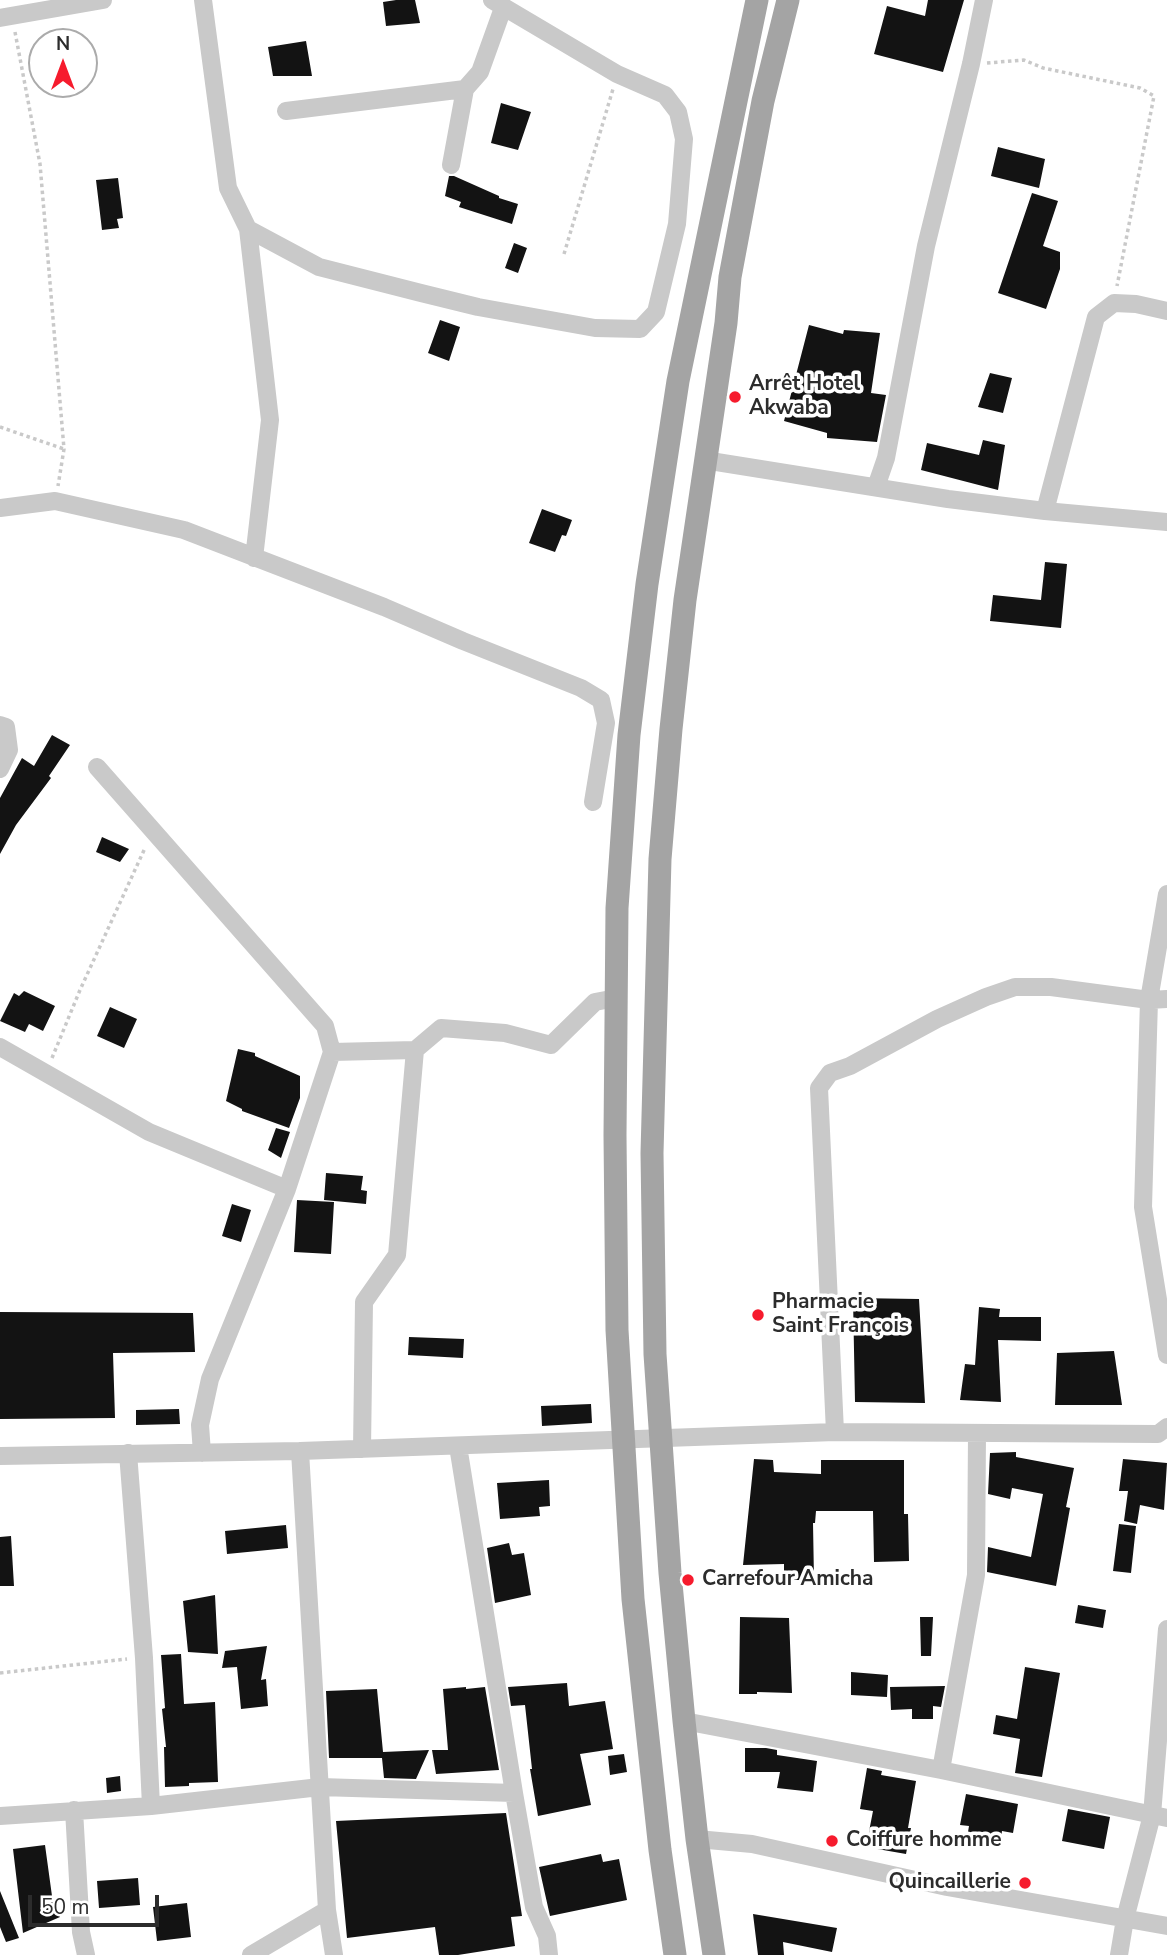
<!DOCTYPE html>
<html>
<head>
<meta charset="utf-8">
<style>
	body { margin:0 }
	#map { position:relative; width:1167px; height:1955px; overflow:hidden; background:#fff; font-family:"Nunito Sans",sans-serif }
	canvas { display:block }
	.north { position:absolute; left:28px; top:28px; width:70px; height:70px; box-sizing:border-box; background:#fff; border:2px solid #ababab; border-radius:50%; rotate:0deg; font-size:19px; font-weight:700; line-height:28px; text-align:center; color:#2c2c2c }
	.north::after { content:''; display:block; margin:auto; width:24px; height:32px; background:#f61b2d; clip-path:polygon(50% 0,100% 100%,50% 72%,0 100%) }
	.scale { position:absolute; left:28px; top:1895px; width:131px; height:32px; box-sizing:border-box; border:4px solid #2c2c2c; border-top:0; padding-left:9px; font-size:21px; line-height:24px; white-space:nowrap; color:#2c2c2c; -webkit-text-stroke:5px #fff; paint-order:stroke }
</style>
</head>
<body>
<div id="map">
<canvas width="1167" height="1955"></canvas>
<div class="north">N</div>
<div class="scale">50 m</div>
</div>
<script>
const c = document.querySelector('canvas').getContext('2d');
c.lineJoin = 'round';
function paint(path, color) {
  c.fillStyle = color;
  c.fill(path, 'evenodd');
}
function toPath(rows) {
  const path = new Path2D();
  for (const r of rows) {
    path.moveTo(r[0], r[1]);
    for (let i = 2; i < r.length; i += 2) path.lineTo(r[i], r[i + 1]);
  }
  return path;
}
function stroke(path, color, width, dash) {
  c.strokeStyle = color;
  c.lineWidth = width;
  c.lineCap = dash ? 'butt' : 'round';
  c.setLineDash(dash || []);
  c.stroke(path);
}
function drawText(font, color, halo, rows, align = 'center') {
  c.font = font + ' "Nunito Sans",sans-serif';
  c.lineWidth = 7;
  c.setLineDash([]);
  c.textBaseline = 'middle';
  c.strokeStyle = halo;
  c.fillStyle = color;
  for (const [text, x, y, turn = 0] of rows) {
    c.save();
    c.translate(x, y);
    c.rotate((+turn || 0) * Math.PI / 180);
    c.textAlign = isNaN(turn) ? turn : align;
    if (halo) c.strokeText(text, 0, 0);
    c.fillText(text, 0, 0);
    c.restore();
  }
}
const building = toPath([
	[396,0,415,0,420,23,386,26,383,2],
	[928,0,964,0,943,72,874,54,887,6,925,16],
	[306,41,312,76,273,76,268,47],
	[501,103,531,112,518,150,491,143],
	[998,147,1045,159,1039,188,991,176],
	[449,176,454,176,499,196,499,198,518,204,512,224,459,207,461,202,445,196],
	[118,178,123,218,117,219,119,228,102,230,96,180],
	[1032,193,1058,201,1043,246,1060,252,1060,269,1046,309,998,293],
	[514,243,527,248,518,273,505,268],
	[440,320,460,327,449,361,428,353],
	[809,325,843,334,844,330,880,333,871,393,886,395,877,442,827,438,827,433,784,421],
	[990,373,1012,378,1003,413,978,407],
	[983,440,1005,445,998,490,921,470,927,443,979,455],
	[542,509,572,520,566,536,562,535,555,552,529,543],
	[1045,562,1067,564,1061,628,990,621,993,595,1041,600],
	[52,735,70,745,49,776,51,778,16,825,0,854,0,798,22,758,34,766],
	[102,837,129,849,120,862,96,852],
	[24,991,55,1006,43,1031,29,1024,25,1032,0,1021,14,993,19,996],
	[110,1007,137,1019,124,1048,97,1036],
	[238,1049,255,1053,255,1056,300,1076,300,1098,289,1128,242,1111,242,1109,226,1101],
	[276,1128,290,1132,281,1158,268,1150],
	[326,1173,363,1176,361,1190,367,1191,366,1204,324,1200],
	[297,1200,334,1202,331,1254,294,1252],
	[232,1204,251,1210,241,1242,222,1236],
	[853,1298,919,1299,925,1403,855,1402],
	[979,1307,1000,1309,999,1317,1041,1317,1041,1341,998,1340,1001,1402,960,1400,965,1364,975,1365],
	[0,1312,193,1313,195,1352,113,1353,115,1418,0,1419],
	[409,1337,464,1339,463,1358,408,1355],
	[1114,1351,1122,1405,1055,1405,1057,1353],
	[591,1404,592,1423,542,1426,541,1406],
	[179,1409,180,1424,136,1425,136,1410],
	[1016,1452,1016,1457,1074,1468,1066,1507,1070,1508,1056,1586,987,1572,988,1547,1031,1557,1043,1494,1012,1488,1010,1499,988,1494,990,1453],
	[754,1459,773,1460,774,1472,821,1474,821,1460,904,1460,904,1514,908,1514,909,1561,874,1562,873,1511,816,1511,815,1523,813,1523,814,1580,784,1580,784,1564,743,1565],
	[1123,1459,1167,1463,1164,1510,1140,1505,1137,1524,1124,1521,1128,1491,1119,1491],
	[549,1480,550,1506,539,1507,540,1516,500,1519,497,1483],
	[1119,1524,1136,1526,1131,1573,1113,1571],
	[286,1525,288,1548,227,1554,225,1531],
	[11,1536,14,1586,0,1586,0,1537],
	[509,1543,512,1555,524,1553,531,1595,495,1603,487,1548],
	[215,1595,218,1654,188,1652,183,1601],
	[1078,1605,1106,1610,1103,1628,1075,1623],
	[740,1617,789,1618,792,1693,757,1692,757,1694,739,1694],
	[920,1617,933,1617,931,1656,921,1656],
	[267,1646,261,1680,266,1679,268,1706,241,1709,237,1667,222,1668,225,1651],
	[181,1654,184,1704,215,1702,218,1782,189,1783,189,1786,165,1787,164,1747,166,1747,162,1709,165,1708,161,1655],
	[1025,1667,1060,1673,1042,1777,1015,1773,1020,1739,993,1734,996,1715,1017,1719],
	[851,1672,888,1675,887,1697,851,1695],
	[567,1683,569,1706,605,1701,613,1749,580,1754,591,1805,538,1816,530,1769,532,1769,525,1705,511,1706,508,1687],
	[945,1686,941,1707,933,1706,933,1719,912,1719,912,1709,891,1710,890,1687],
	[466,1687,466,1689,485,1687,499,1770,436,1774,432,1750,448,1750,443,1689],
	[377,1689,383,1752,429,1750,416,1779,384,1778,382,1758,329,1758,326,1691],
	[745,1748,766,1748,777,1750,777,1755,817,1761,813,1792,777,1788,780,1772,745,1772],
	[624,1754,627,1772,610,1775,608,1756],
	[867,1768,882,1771,881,1775,916,1781,908,1828,911,1828,906,1854,866,1847,873,1811,860,1809],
	[120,1776,121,1791,107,1793,106,1778],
	[966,1794,1018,1804,1013,1833,1002,1831,1001,1838,968,1832,969,1826,960,1825],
	[1068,1809,1110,1817,1104,1849,1062,1841],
	[506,1813,522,1916,511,1917,515,1946,458,1955,439,1955,435,1927,347,1938,336,1821],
	[45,1845,52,1896,60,1917,23,1933,13,1849],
	[601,1854,603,1862,619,1859,627,1900,550,1916,539,1867],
	[138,1878,140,1905,99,1908,97,1881],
	[0,1891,19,1938,6,1942,0,1927],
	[187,1903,191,1937,157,1941,153,1907],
	[753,1914,837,1928,832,1952,783,1942,784,1955,758,1955]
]);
const path = toPath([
	[15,32,40,164,64,449,58,486],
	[987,63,1024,60,1043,68,1140,88,1154,96,1117,286],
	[564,254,613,89],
	[0,427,64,449],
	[52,1058,80,990,145,848],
	[0,1673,127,1659]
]);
const minor = toPath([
	[203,0,228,188,248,229,270,420,254,558],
	[0,18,103,0],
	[286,111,465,89,480,72,503,8],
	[451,165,465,89],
	[248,229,319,267,421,293,478,307,595,328,640,329,656,312,677,224,684,139,678,112,665,95,617,74,492,0],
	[704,460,948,499,1045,511,1167,522],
	[876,487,886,458,926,246,971,64,984,0],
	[0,508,55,501,184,530,384,607,463,641,581,688,601,700,606,723,593,802],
	[1045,511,1096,317,1114,303,1136,304,1167,311],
	[0,725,6,727,9,750,0,769],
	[97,767,325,1026,332,1052],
	[1167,894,1149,1000,1143,1207,1167,1355],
	[0,1047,149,1132,287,1189],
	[835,1432,819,1088,830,1073,850,1066,937,1019,986,997,1015,987,1051,987,1149,1000,1167,999],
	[458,1446,514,1793],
	[362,1449,364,1302,397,1255,415,1050],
	[300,1451,327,1910],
	[128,1453,144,1658,151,1806],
	[202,1453,200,1425,210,1379,287,1189,332,1052,415,1050,441,1028,505,1033,551,1045,595,1002,616,998],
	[0,1456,300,1451,835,1432,1158,1434,1167,1427],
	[684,1721,941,1770,1167,1818],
	[941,1770,976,1575,977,1433],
	[74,1810,81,1932,86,1955],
	[0,1816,151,1806,320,1787,514,1793,534,1907,547,1936,549,1955],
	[697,1839,752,1844,947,1887,1167,1926],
	[251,1955,327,1910,334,1955],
	[1119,1955,1125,1919,1152,1815,1167,1629]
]);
const major = toPath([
	[675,1955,660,1850,633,1599,617,1330,615,1135,617,908,629,735,647,584,678,381,757,0],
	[714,1955,697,1839,684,1721,670,1573,655,1354,652,1153,660,859,671,729,685,600,726,323,730,277,763,101,788,0]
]);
const markers = [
	[735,397,7,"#f61b2d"],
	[758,1315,7,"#f61b2d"],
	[688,1580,7,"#f61b2d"],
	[832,1841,7,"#f61b2d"],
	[1025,1883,7,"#f61b2d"]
];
const poiNames = [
	["Arrêt Hotel",749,385],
	["Akwaba",749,409],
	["Pharmacie",772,1303],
	["Saint François",772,1327],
	["Carrefour Amicha",702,1580],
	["Coiffure homme",846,1841],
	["Quincaillerie",1011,1883,"right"]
];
paint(building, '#131313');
stroke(path, '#c9c9c9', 3.5, [3.5, 3.5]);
stroke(minor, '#c9c9c9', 18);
stroke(major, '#a4a4a4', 23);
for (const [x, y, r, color] of markers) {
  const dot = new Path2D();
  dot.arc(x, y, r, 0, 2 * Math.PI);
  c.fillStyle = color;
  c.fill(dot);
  stroke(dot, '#fff', 2.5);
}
drawText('bold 21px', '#2c2c2c', '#fff', poiNames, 'left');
</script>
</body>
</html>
